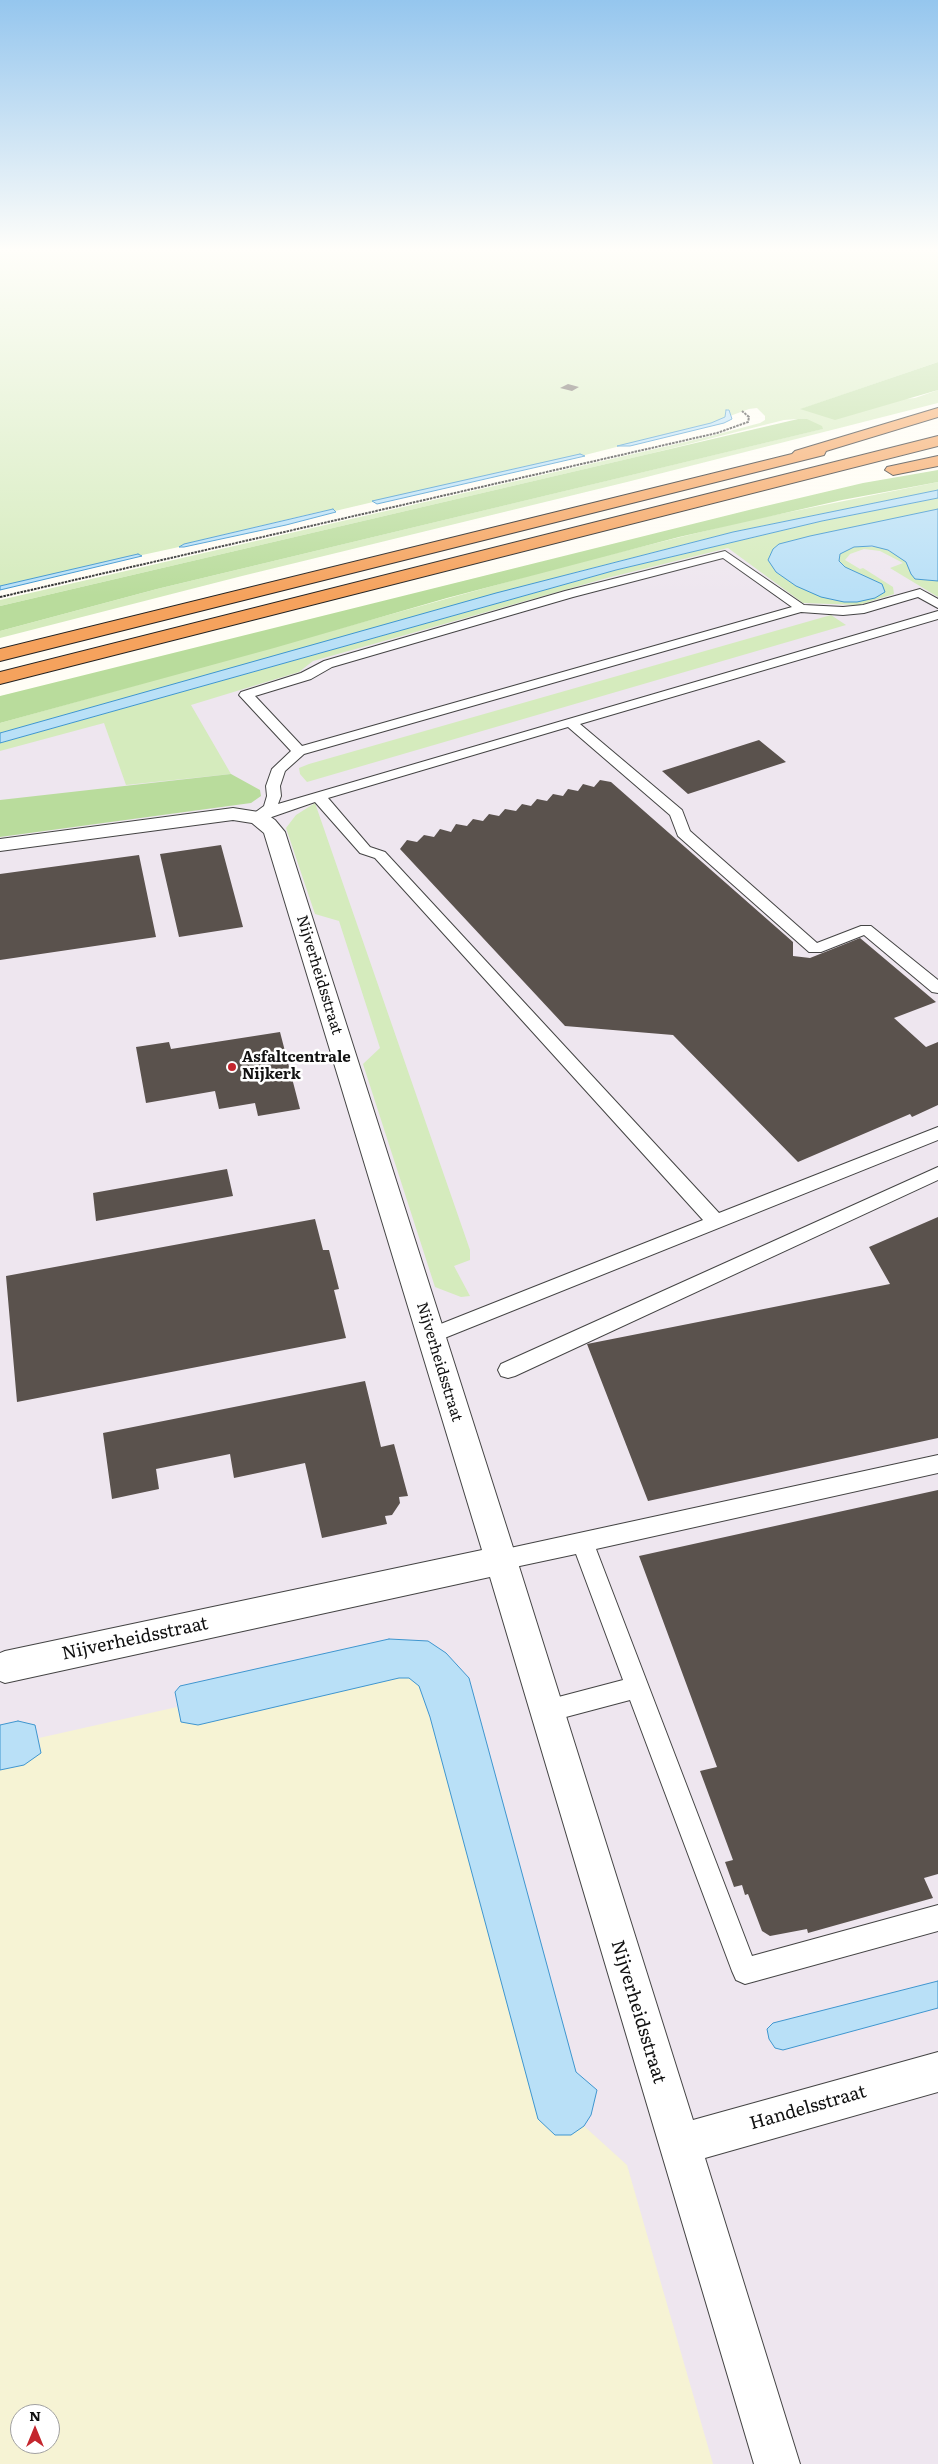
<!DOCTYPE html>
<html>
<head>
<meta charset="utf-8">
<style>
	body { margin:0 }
	#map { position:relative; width:938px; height:2464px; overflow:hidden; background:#fffdf5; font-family:Literata,serif }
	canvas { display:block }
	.north { position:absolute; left:10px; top:2404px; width:50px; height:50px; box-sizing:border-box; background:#fff; border:1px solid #a0a0a0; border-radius:50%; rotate:0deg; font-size:14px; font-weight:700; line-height:20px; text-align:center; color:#111 }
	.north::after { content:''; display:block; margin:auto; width:18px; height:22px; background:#c4262e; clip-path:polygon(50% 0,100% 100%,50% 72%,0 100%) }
</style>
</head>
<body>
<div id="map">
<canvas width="938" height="2464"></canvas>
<div class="north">N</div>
</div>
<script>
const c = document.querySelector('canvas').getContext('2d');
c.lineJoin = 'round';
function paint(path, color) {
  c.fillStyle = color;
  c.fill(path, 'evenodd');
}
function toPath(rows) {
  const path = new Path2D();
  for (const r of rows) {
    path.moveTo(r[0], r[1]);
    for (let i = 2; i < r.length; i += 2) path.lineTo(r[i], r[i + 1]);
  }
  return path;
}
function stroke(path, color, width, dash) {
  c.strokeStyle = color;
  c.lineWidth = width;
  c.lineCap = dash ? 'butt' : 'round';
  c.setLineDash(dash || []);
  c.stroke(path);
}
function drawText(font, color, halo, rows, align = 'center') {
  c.font = font + ' Literata,serif';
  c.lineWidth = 5;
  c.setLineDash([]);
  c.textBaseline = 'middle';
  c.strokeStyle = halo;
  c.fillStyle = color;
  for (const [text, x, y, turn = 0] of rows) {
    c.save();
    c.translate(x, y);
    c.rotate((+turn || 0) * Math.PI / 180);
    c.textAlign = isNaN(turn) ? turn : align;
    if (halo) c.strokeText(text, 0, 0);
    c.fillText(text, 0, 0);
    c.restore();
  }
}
const industrial = toPath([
	[938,503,938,2464,0,2464,0,748,652,564],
	[20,2414,50,2414,50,2444,20,2444]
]);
const farmland = toPath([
	[399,1678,409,1678,419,1686,571,2134,584,2126,627,2165,713,2464,0,2464,0,1770,24,1765,41,1753,39,1738,177,1707,181,1722,198,1725],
	[20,2414,50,2414,50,2444,20,2444]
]);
const green = toPath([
	[0,251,938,251,938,362,801,409,915,398,938,390,938,403,627,482,242,576,0,638,0,631,157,589,822,429,798,419,784,420,649,454,0,606,0,600,711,436,760,423,765,420,765,416,757,408,749,409,711,423,585,455,522,467,335,511,323,511,184,544,179,547,0,586],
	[938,482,938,490,733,532,573,573,0,733,0,723,568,565,745,521],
	[938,498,938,509,810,536,779,544,768,560,776,572,796,586,832,600,857,602,882,584,845,567,838,561,838,557,843,551,854,547,880,547,894,553,906,562,911,574,915,578,938,581,938,597,890,568,903,563,880,551,864,549,850,554,845,560,860,569,863,568,893,587,894,594,859,605,803,603,728,548,607,578,313,661,299,672,191,705,231,774,126,785,104,723,0,751,0,743,616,570,822,521],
	[831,615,846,625,307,782,300,774,299,768,309,764],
	[315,803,470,1250,470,1260,454,1266,470,1296,461,1297,435,1287,363,1064,380,1048,339,921,315,914,286,828,296,815]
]);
const forest = toPath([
	[938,362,938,390,835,420,800,409],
	[798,419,807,419,822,426,823,429,157,589,0,631,0,606],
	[938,470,938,482,842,500,679,537,447,598,274,648,0,723,0,696,753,509,863,483],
	[231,774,260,790,261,796,251,803,0,837,0,800]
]);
const water = toPath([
	[726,410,729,410,732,419,724,423,630,446,617,446,711,423,725,417,726,410],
	[580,454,585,456,377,504,372,501,580,454],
	[938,490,938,498,822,521,616,570,0,743,0,733,496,593,733,532,938,490],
	[333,509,336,512,286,525,184,547,179,547,184,544,333,509],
	[938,509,938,581,915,579,911,574,906,562,888,550,872,546,854,547,840,554,839,561,845,567,882,584,885,592,875,598,857,602,844,602,821,597,796,586,776,572,768,560,773,549,779,544,810,536,938,509],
	[138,554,142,556,0,590,0,586,138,554],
	[389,1639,428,1641,446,1653,469,1678,576,2072,597,2090,591,2115,584,2126,571,2135,555,2135,538,2119,430,1717,419,1686,409,1678,399,1678,198,1725,181,1722,175,1692,180,1686,389,1639],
	[18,1721,35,1725,41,1753,24,1765,0,1770,0,1725,18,1721],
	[938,1981,938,2008,783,2050,775,2048,769,2039,767,2029,773,2023,938,1981]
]);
const building = toPath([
	[568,384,579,387,572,391,560,388],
	[759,740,786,762,688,794,662,771],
	[600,780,611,782,793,942,793,956,810,958,860,938,936,1002,894,1018,926,1047,938,1042,938,1105,912,1117,910,1114,798,1162,673,1035,565,1026,400,849,407,840,417,842,424,835,434,837,440,829,451,832,456,824,467,826,473,819,483,821,489,814,499,816,505,809,516,811,522,804,531,806,537,799,547,801,553,794,563,796,568,789,578,791,583,784,594,787],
	[221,845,243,927,179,937,160,854],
	[139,855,156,937,0,960,0,874],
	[280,1032,300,1109,258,1116,255,1103,219,1109,215,1091,146,1103,136,1047,169,1042,171,1049],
	[227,1169,233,1196,96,1221,93,1193],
	[938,1217,938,1438,648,1501,587,1344,890,1284,869,1247],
	[315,1219,323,1250,329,1250,339,1289,334,1290,346,1338,17,1402,6,1276],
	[365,1381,381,1447,394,1444,408,1496,399,1497,400,1503,392,1515,385,1516,387,1524,322,1538,305,1463,234,1478,230,1454,156,1469,159,1489,112,1499,103,1433],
	[938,1490,938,1874,924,1878,933,1898,808,1933,807,1929,770,1936,762,1931,748,1894,745,1895,742,1885,734,1887,725,1862,733,1860,700,1771,717,1767,639,1556]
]);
const path = toPath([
	[0,597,717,433,748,422,749,417,742,411]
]);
const lane = toPath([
	[725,551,804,605,843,607,863,605,920,589,938,599,938,608,918,597,864,613,843,615,801,612,304,754,285,771,280,786,281,796,278,804,938,611,938,619,580,724,682,810,690,831,817,943,861,926,871,926,938,980,938,993,932,992,864,935,821,952,809,952,678,836,670,815,568,727,328,798,370,847,385,852,719,1213,938,1127,938,1140,437,1341,430,1344,423,1341,420,1336,423,1331,703,1220,375,858,360,853,315,802,263,820,253,820,251,817,253,814,264,806,267,796,266,786,272,769,291,751,239,695,241,692,301,673,324,661,565,591,725,551],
	[723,558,792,607,302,746,255,696,311,679,332,667,573,597,723,558],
	[938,1167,938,1180,515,1376,508,1378,501,1376,498,1370,501,1364,938,1167],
	[938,1455,938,1473,596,1549,752,1956,938,1905,938,1931,745,1984,736,1980,732,1971,630,1700,547,1722,539,1719,535,1711,539,1703,547,1700,623,1680,576,1554,501,1570,493,1567,490,1560,493,1553,501,1550,938,1455]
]);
const street = toPath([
	[233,808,265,813,275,820,285,832,517,1560,693,2120,938,2052,938,2092,705,2158,800,2464,754,2464,490,1577,5,1683,0,1681,0,1653,5,1651,482,1550,264,833,252,823,233,820,0,851,0,839,233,808]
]);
const highway = toPath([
	[938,408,938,417,826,451,824,455,0,661,0,649,792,454,795,451,938,408],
	[938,436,938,446,0,684,0,672,938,436],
	[938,456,938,466,893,475,885,470,887,467,938,456]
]);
const markers = [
	[232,1067,5,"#c4262e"]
];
const streetNames = [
	["Nijverheidsstraat",319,975,73],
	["Nijverheidsstraat",439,1362,73]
];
const poiNames = [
	["Asfaltcentrale",242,1058],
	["Nijkerk",242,1075]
];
const nearStreetnames = [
	["Nijverheidsstraat",135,1639,-12],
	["Nijverheidsstraat",638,2012,73],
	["Handelsstraat",808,2108,-16]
];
paint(industrial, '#eee6ef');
paint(farmland, '#f6f3d4');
paint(green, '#d5ebbd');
paint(forest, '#b9dc9c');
paint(water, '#b9e0f7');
stroke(water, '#3f96cf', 1);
paint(building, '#5a524d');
stroke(lane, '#444', 2);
stroke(street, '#444', 2);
stroke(highway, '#222', 2);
stroke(path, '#333', 2, [2.5, 1]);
paint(lane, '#fff');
paint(street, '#fff');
paint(highway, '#f5a25d');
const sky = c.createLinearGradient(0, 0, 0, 596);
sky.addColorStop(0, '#95c6ee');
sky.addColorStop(0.42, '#fffefa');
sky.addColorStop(1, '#fffefa00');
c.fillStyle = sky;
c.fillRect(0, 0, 938, 596);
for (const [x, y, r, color] of markers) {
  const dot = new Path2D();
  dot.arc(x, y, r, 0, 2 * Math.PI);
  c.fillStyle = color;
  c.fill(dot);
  stroke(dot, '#fff', 2);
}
drawText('15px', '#111', '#fff', streetNames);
drawText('bold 15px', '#111', '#fff', poiNames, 'left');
drawText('18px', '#111', '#fff', nearStreetnames);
</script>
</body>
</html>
